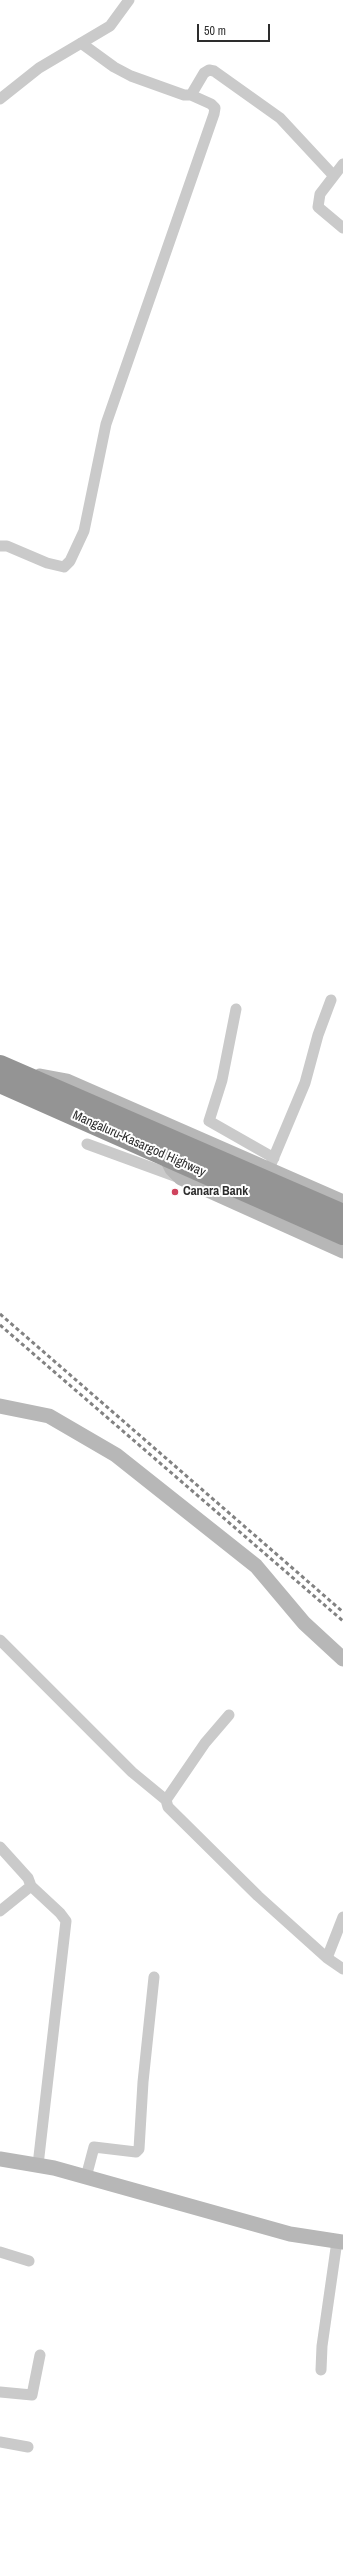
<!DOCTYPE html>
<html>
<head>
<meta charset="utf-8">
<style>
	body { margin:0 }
	#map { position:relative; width:343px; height:2562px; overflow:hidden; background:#fff; font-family:"Archivo Narrow",sans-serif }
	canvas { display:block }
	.scale { position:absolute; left:197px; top:24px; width:73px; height:18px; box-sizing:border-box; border:2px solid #2d2d2d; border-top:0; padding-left:5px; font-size:12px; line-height:14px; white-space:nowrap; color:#2d2d2d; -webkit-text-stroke:3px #fff; paint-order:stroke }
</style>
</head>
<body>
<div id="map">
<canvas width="343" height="2562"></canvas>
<div class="scale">50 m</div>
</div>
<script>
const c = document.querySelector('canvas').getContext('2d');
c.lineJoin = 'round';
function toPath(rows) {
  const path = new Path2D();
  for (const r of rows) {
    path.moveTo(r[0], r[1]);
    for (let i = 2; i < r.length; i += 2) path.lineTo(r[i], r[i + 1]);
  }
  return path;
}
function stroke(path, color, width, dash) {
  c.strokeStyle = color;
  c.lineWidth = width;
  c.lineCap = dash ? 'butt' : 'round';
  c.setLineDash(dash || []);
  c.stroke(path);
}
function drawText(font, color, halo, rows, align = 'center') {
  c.font = font + ' "Archivo Narrow",sans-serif';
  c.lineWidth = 4;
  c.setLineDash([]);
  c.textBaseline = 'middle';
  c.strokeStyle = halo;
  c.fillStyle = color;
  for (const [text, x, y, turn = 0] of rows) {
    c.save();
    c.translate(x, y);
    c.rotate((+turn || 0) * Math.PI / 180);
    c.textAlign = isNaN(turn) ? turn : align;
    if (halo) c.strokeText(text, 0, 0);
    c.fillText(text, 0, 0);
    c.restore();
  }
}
const street = toPath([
	[81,43,114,67,131,76,184,95,191,95,204,73,209,70,214,71,280,118,333,175],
	[0,99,39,68,110,26,129,0],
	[343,164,320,194,318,207,343,228],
	[0,546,7,546,47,563,64,567,70,561,84,531,106,424,214,114,215,108,211,104,191,95],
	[236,1009,222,1080,209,1121,274,1158],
	[87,1144,180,1178],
	[271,1164,305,1083,318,1035,331,1000],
	[0,1640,132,1772,166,1800,168,1807,258,1896,327,1958,343,1969],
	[166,1800,205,1743,229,1715],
	[0,1847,28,1878,31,1886,60,1913,66,1921,38,2165],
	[0,1911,31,1886],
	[327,1958,343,1917],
	[86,2177,94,2147,136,2152,139,2149,143,2082,154,1977],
	[0,2252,29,2261],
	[321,2370,322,2346,337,2241],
	[0,2392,32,2395,40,2355],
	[0,2442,28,2447]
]);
const secondary = toPath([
	[40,1076,67,1081,343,1202],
	[166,1157,172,1169,181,1178,343,1251],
	[0,1406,49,1416,116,1455,256,1566,304,1623,343,1659],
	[0,2159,54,2168,290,2234,343,2242]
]);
const highway = toPath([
	[0,1065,343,1214],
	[0,1083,343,1235]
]);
const rail = toPath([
	[0,1314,343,1612],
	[0,1325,343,1621]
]);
const markers = [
	[175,1192,4,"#cf435d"]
];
const streetNames = [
	["Mangaluru-Kasargod Highway",139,1144,24]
];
const poiNames = [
	["Canara Bank",183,1192]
];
stroke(street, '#cacaca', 11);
stroke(secondary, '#b7b7b7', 15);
stroke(highway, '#949494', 20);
stroke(rail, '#828282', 3, [4, 3]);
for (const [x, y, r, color] of markers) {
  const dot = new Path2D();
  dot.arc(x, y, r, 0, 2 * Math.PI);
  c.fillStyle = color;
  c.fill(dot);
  stroke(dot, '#fff', 1.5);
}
drawText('13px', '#2d2d2d', '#fff', streetNames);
drawText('bold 13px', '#2d2d2d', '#fff', poiNames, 'left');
</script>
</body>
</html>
